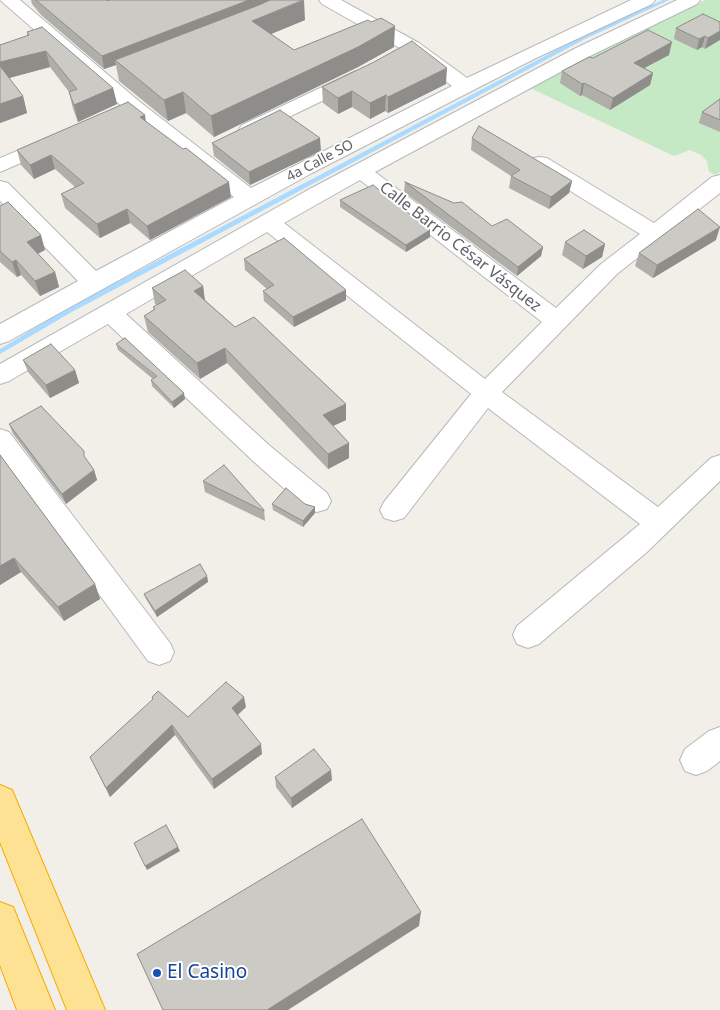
<!DOCTYPE html>
<html>
<head>
<meta charset="utf-8">
<style>
	body { margin:0 }
	canvas { display:block; background:#f1efe8 }
</style>
</head>
<body>
<canvas width="720" height="1010"></canvas>
<script>
const c = document.querySelector('canvas').getContext('2d');
c.lineJoin = 'round';
function paint(path, color) {
  c.fillStyle = color;
  c.fill(path, 'evenodd');
}
function toPath(rows) {
  const path = new Path2D();
  for (const r of rows) {
    path.moveTo(r[0], r[1]);
    for (let i = 2; i < r.length; i += 2) path.lineTo(r[i], r[i + 1]);
  }
  return path;
}
function stroke(path, color, width, dash) {
  c.strokeStyle = color;
  c.lineWidth = width;
  c.lineCap = dash ? 'butt' : 'round';
  c.setLineDash(dash || []);
  c.stroke(path);
}
function drawText(font, color, halo, rows, align = 'center') {
  c.font = font + ' "Noto Sans",sans-serif';
  c.lineWidth = 4;
  c.setLineDash([]);
  c.textBaseline = 'middle';
  c.strokeStyle = halo;
  c.fillStyle = color;
  for (const [text, x, y, turn = 0] of rows) {
    c.save();
    c.translate(x, y);
    c.rotate((+turn || 0) * Math.PI / 180);
    c.textAlign = isNaN(turn) ? turn : align;
    if (halo) c.strokeText(text, 0, 0);
    c.fillText(text, 0, 0);
    c.restore();
  }
}
const green = toPath([
	[705,0,720,0,720,172,716,175,709,172,707,161,701,155,690,150,674,156,528,87,591,53]
]);
const stream = toPath([
	[663,0,669,0,585,39,70,313,0,354,0,349,66,309,581,37,663,0]
]);
const street = toPath([
	[0,0,20,0,140,102,251,188,452,86,405,51,322,4,319,0,341,0,419,43,467,78,631,0,655,0,652,4,534,59,312,173,9,341,0,344,0,324,78,281,0,201,0,181,8,183,96,271,234,197,126,110,0,0],
	[677,0,700,0,697,4,590,56,375,172,556,308,601,264,640,234,533,168,530,163,533,158,540,157,547,158,654,223,712,177,720,175,720,193,617,274,502,392,658,507,711,458,720,455,720,481,647,552,539,644,528,648,517,644,513,635,517,626,640,524,488,408,404,518,394,521,384,518,380,510,384,502,471,394,267,232,126,314,270,446,327,493,331,501,327,509,317,512,307,509,252,460,108,324,9,381,0,384,0,364,306,191,576,48,677,0],
	[360,180,542,322,485,379,284,223,360,180],
	[356,71,363,73,366,77,363,81,256,133,249,135,242,133,239,129,242,125,356,71],
	[53,136,60,138,63,142,60,146,0,172,0,158,53,136],
	[0,429,9,432,170,643,174,652,170,661,159,665,148,661,0,459,0,429],
	[720,727,720,761,707,771,696,775,685,771,680,760,685,749,709,731,720,727]
]);
const highway = toPath([
	[0,785,12,790,105,1010,67,1010,0,842,0,785],
	[0,902,13,907,55,1010,17,1010,0,965,0,902]
]);
const wall = toPath([
	[31,0,106,0,107,1,305,20,271,34,294,50,394,47,358,67,214,137,186,113,168,121,119,81,116,65,104,69,41,15,32,4],
	[720,22,705,49,702,47,697,50,674,39,676,28],
	[27,32,113,88,117,104,78,122,73,109,69,92,50,67,9,78,23,96,27,113,0,123,0,45,27,36],
	[669,55,644,68,653,73,650,85,610,110,582,95,580,96,560,83,562,71,593,58],
	[446,84,388,113,385,111,370,119,352,107,338,114,323,103,322,87],
	[720,99,720,132,699,123,702,112],
	[146,121,231,197,150,240,130,223,100,238,65,208,61,194,75,187,55,169,34,179,21,165,17,150],
	[472,138,572,181,569,193,549,209,509,188,511,176,471,150],
	[212,143,321,151,250,185,214,156],
	[405,182,492,226,543,247,541,256,517,276,404,192],
	[340,200,430,230,430,237,406,252,340,207],
	[0,206,45,250,38,254,55,272,59,287,40,296,21,275,17,277,0,262],
	[716,240,653,278,635,266,639,253],
	[565,242,605,244,602,257,583,269,562,255],
	[244,259,346,290,346,300,294,327,264,301,263,291,267,289,245,270],
	[203,286,205,300,235,327,346,404,346,420,333,426,349,443,349,458,328,469,227,363,200,379,148,332,144,316,154,310,153,307,157,305,155,304,152,288],
	[116,344,185,399,174,408,152,386,151,380,153,379,118,350],
	[23,360,75,370,79,383,50,398,28,372],
	[9,424,86,459,94,470,97,480,66,504,13,434],
	[0,455,95,584,100,599,64,621,21,572,0,585],
	[203,481,264,510,265,520,265,521,205,492],
	[272,504,305,504,315,507,315,513,303,527,273,510],
	[207,576,208,582,157,617,146,599,144,594],
	[152,697,188,717,246,707,238,715,262,754,214,789,175,735,110,797,90,757,153,700],
	[275,777,332,780,292,808,276,787]
]);
const shadedWall = toPath([
	[249,0,276,0,115,60,116,65,104,69,102,56],
	[304,0,305,20,254,41,252,21],
	[395,26,394,47,358,67,214,137,211,116],
	[720,31,720,40,705,49,708,38],
	[705,36,702,47,697,50,699,39],
	[672,42,669,55,631,75,634,63],
	[46,51,50,67,2,80,0,72,0,62],
	[447,68,446,84,388,113,388,97],
	[653,73,650,85,610,110,613,98],
	[584,83,582,95,580,96,582,84],
	[113,88,117,104,78,122,74,105],
	[352,91,352,107,338,114,338,98],
	[183,92,186,113,168,121,164,100],
	[386,95,385,111,370,119,370,103],
	[23,96,27,113,0,123,0,104],
	[145,115,147,129,140,117],
	[320,138,321,151,250,185,249,172],
	[51,155,55,169,34,179,30,165],
	[572,181,569,193,549,209,551,197],
	[229,182,231,197,150,240,147,226],
	[127,209,130,223,100,238,97,224],
	[720,227,716,240,653,278,657,265],
	[430,230,430,237,406,252,406,245],
	[41,235,45,250,31,257,27,242],
	[605,244,602,257,583,269,586,256],
	[543,247,541,256,517,276,518,267],
	[16,260,21,275,17,277,12,262],
	[55,272,59,287,40,296,35,281],
	[203,286,205,302,194,291],
	[346,290,346,300,294,327,293,317],
	[225,348,227,363,200,379,197,363],
	[75,370,79,383,50,398,46,385],
	[184,393,185,399,174,408,172,402],
	[346,404,346,420,324,430,323,415],
	[349,443,349,458,328,469,328,454],
	[94,470,97,480,66,504,62,494],
	[315,507,315,513,303,527,303,521],
	[14,558,21,572,0,585,0,566],
	[207,576,208,582,157,617,155,611],
	[95,584,100,599,64,621,58,607],
	[244,697,246,707,234,718,232,708],
	[172,725,175,735,110,797,106,788],
	[261,744,262,754,214,789,212,779],
	[331,770,332,780,292,808,291,798],
	[178,847,180,851,147,870,145,866],
	[421,912,419,926,288,1010,267,1010]
]);
const building = toPath([
	[36,0,106,0,107,1,110,0,249,0,102,56,36,0],
	[270,0,303,0,252,21,294,50,368,20,371,22,381,18,395,26,358,47,211,116,183,92,164,100,115,60,259,5,270,0],
	[703,14,720,22,720,31,708,38,705,36,699,39,676,28,703,14],
	[42,27,113,88,74,105,69,92,77,89,46,51,0,62,0,45,29,35,27,32,42,27],
	[648,30,672,42,634,63,653,73,613,98,584,83,582,84,562,71,589,57,593,58,648,30],
	[412,41,447,68,388,97,386,95,370,103,352,91,338,98,322,87,374,62,412,41],
	[0,66,23,96,0,104,0,66],
	[720,99,720,120,702,112,720,99],
	[128,102,145,115,140,117,183,149,186,148,229,182,147,226,127,209,97,224,61,194,84,183,51,155,30,165,17,150,128,102],
	[280,110,320,138,249,172,212,143,280,110],
	[479,126,572,181,551,197,511,176,520,170,472,138,479,126],
	[405,182,454,203,462,202,492,226,507,219,543,247,518,267,405,182],
	[373,185,430,230,406,245,340,200,373,185],
	[8,202,41,235,27,242,55,272,35,281,16,260,12,262,0,251,0,206,8,202],
	[698,209,720,227,657,265,639,253,698,209],
	[584,230,605,244,586,256,565,242,584,230],
	[284,238,346,290,293,317,263,291,274,285,244,259,284,238],
	[185,270,203,286,194,291,235,327,254,317,346,404,323,415,349,443,328,454,225,348,197,363,144,316,155,309,153,307,166,300,152,288,185,270],
	[125,338,184,393,172,402,151,380,157,376,116,344,125,338],
	[51,344,75,370,46,385,23,360,51,344],
	[41,406,84,451,84,456,94,470,62,494,9,424,41,406],
	[0,455,95,584,58,607,14,558,0,566,0,455],
	[224,465,264,510,264,511,203,481,224,465],
	[286,488,305,504,315,507,303,521,272,504,286,488],
	[200,564,207,576,155,611,144,594,200,564],
	[226,682,244,697,232,708,261,744,212,779,172,725,106,788,90,757,153,699,152,697,158,691,188,717,226,682],
	[314,749,331,770,291,798,275,777,314,749],
	[362,819,421,912,267,1010,163,1010,137,954,362,819],
	[166,825,178,847,145,866,134,843,166,825]
]);
const markers = [
	[157,973,5,"#1a4fb4"]
];
const farStreetnames = [
	["4a Calle SO",320,161,-28]
];
const streetNames = [
	["Calle Barrio César Vásquez",460,247,38]
];
const nearTransitnames = [
	["El Casino",167,973]
];
paint(green, '#c5e8c5');
paint(stream, '#aadaff');
stroke(street, '#b5b8bc', 2);
stroke(highway, '#f9ab00', 2);
paint(street, '#fff');
paint(highway, '#fde293');
paint(wall, '#afaea9');
paint(shadedWall, '#8f8d8a');
paint(building, '#cccac5');
stroke(building, '#8f8d8a', 1);
for (const [x, y, r, color] of markers) {
  const dot = new Path2D();
  dot.arc(x, y, r, 0, 2 * Math.PI);
  c.fillStyle = color;
  c.fill(dot);
  stroke(dot, '#fff', 2);
}
drawText('14px', '#5f6368', '#fff', farStreetnames);
drawText('16px', '#5f6368', '#fff', streetNames);
drawText('19px', '#164399', '#fff', nearTransitnames, 'left');
</script>
</body>
</html>
